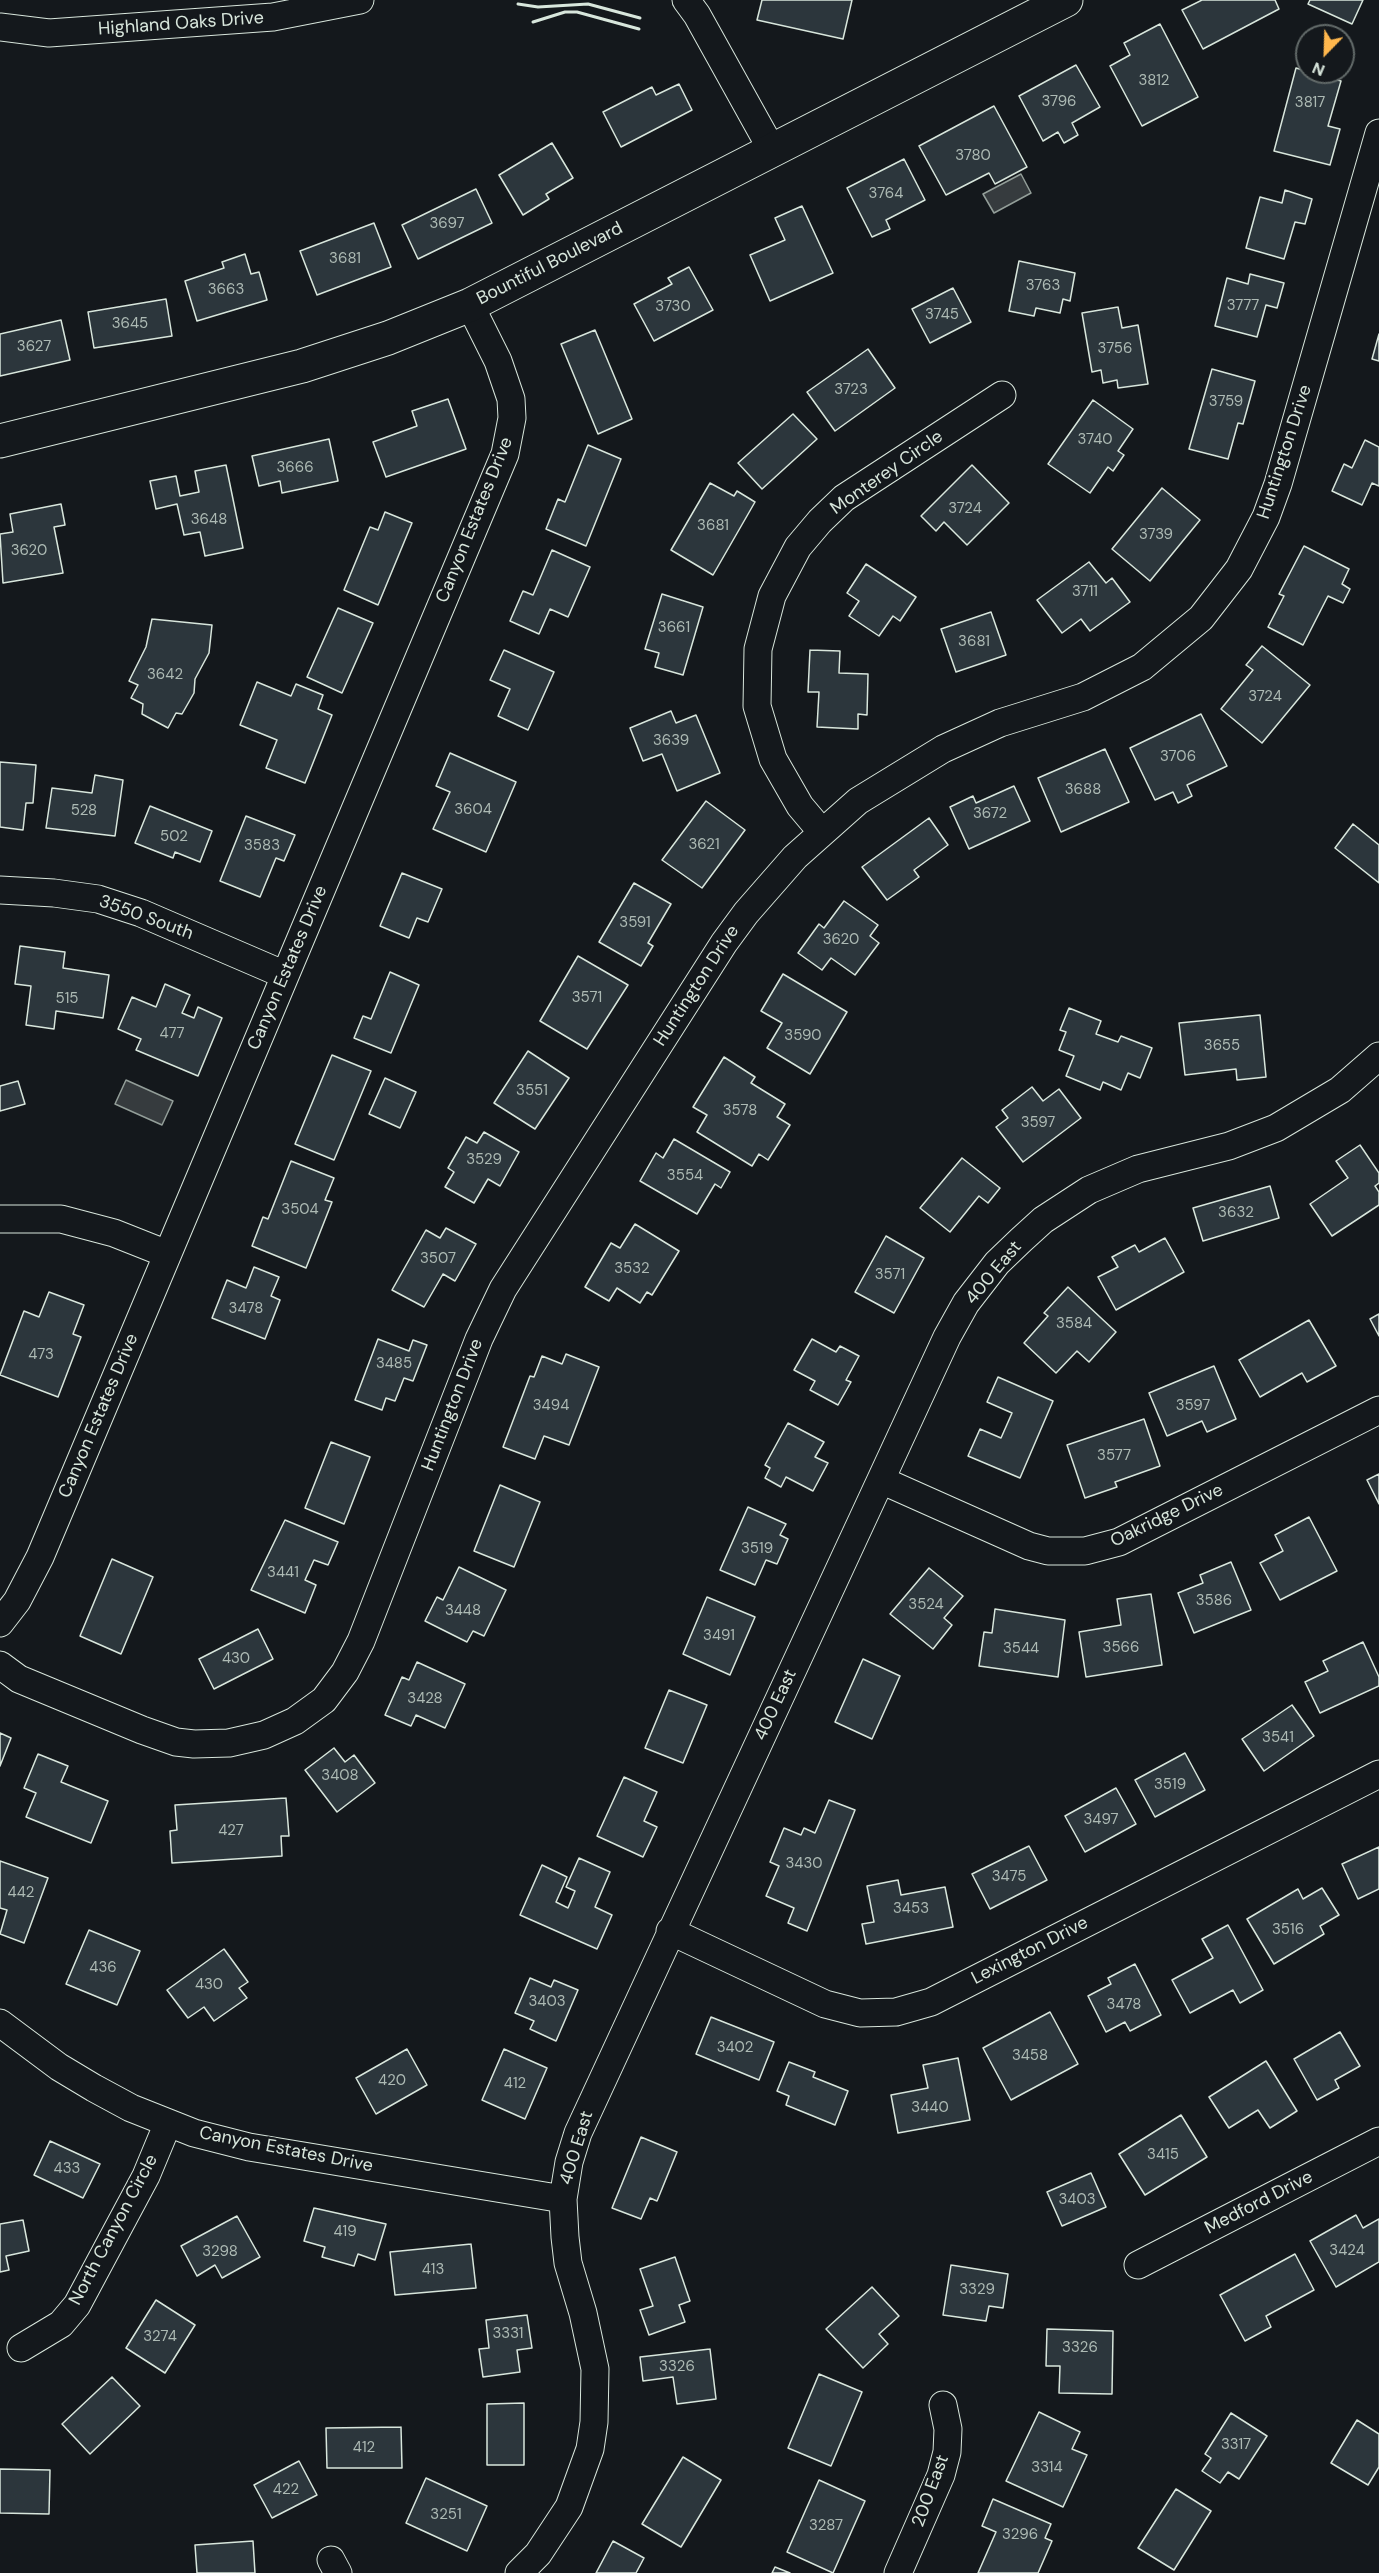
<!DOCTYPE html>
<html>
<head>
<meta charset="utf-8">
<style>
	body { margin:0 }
	#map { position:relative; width:1379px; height:2573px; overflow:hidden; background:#14181c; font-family:"DM Sans",sans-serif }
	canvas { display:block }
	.north { position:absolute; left:1295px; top:24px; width:60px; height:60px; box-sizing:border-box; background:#14181c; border:2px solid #626a69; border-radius:50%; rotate:203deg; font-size:16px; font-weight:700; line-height:24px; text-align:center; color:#d8e6dc }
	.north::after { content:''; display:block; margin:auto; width:21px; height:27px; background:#ffb74d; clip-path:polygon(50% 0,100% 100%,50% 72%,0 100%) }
</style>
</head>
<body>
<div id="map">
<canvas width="1379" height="2573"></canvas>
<div class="north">N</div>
</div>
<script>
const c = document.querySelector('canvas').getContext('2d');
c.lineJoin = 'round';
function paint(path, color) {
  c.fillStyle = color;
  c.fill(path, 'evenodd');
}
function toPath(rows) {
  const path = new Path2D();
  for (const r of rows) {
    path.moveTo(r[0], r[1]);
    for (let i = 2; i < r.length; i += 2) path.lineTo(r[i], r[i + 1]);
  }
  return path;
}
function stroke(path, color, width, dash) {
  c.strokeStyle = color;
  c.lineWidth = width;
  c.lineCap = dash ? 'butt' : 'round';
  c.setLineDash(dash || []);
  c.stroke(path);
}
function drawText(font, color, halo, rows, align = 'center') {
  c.font = font + ' "DM Sans",sans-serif';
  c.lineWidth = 4.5;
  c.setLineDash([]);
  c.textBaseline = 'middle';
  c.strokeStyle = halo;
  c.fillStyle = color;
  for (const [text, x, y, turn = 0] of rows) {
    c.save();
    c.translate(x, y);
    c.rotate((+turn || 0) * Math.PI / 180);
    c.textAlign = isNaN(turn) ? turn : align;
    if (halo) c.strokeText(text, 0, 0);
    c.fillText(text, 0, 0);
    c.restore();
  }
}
const water = toPath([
	[1021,174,1031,193,994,213,983,194,1021,174],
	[126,1080,173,1101,162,1125,115,1104,126,1080]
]);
const building = toPath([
	[762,0,852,0,843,39,757,20,762,0],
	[1202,0,1275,0,1279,9,1203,49,1182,10,1202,0],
	[1310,0,1363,0,1352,24,1308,4,1310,0],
	[1160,24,1198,97,1142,126,1110,66,1130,55,1124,43,1160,24],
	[1076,65,1100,107,1072,123,1078,135,1064,143,1058,132,1043,141,1019,96,1076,65],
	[1296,68,1341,81,1328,126,1340,129,1330,165,1274,151,1296,68],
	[679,84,692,110,621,147,603,112,652,87,656,95,679,84],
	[994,106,1027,167,995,184,989,173,946,195,919,146,994,106],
	[552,143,573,178,546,194,549,199,523,215,499,175,552,143],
	[904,159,925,200,886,220,890,229,872,237,847,188,904,159],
	[476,189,492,223,418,259,402,225,476,189],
	[1285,190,1312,199,1305,224,1295,222,1284,259,1246,248,1260,197,1282,203,1285,190],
	[802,206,833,273,770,301,750,255,785,240,775,218,802,206],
	[374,223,391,267,317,295,300,251,374,223],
	[245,254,251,274,259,272,267,300,197,321,185,281,224,268,222,262,245,254],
	[1019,261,1075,273,1070,301,1063,299,1060,313,1036,308,1034,316,1009,311,1019,261],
	[689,267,713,310,654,341,634,304,672,284,668,278,689,267],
	[1250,274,1284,283,1277,308,1266,305,1257,337,1215,326,1227,278,1248,284,1250,274],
	[953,288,971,322,930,343,912,309,953,288],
	[166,299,172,336,94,348,88,312,166,299],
	[1118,307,1122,328,1138,325,1148,384,1118,388,1117,380,1103,383,1101,370,1092,372,1082,313,1118,307],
	[61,320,70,360,0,376,0,334,61,320],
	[595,330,632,419,598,434,561,344,595,330],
	[1379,334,1379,361,1372,359,1379,334],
	[868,349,895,388,835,431,807,392,868,349],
	[1212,369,1255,381,1243,424,1238,423,1228,459,1189,449,1212,369],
	[448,399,466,449,386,477,373,442,417,426,412,411,448,399],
	[1093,400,1133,429,1118,451,1124,455,1113,471,1108,467,1090,493,1048,464,1093,400],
	[793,414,817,439,762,489,738,463,793,414],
	[329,439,338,481,282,493,280,481,259,486,252,456,329,439],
	[1365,440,1379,447,1379,486,1372,483,1362,505,1332,491,1344,464,1352,468,1365,440],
	[588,445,621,459,586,546,546,529,558,499,565,502,588,445],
	[226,465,243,548,205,556,200,532,184,535,177,504,156,509,150,481,176,476,180,496,199,492,195,471,226,465],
	[972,465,1009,503,967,545,944,522,936,531,921,516,972,465],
	[710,483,734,496,737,491,755,502,713,575,671,550,710,483],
	[1162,488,1200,520,1150,581,1112,549,1162,488],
	[61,504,65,525,54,527,63,573,3,583,0,534,13,532,10,514,61,504],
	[385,512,412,523,378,605,344,590,370,527,378,530,385,512],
	[1304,546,1349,569,1342,584,1350,589,1343,603,1328,596,1303,645,1268,627,1284,596,1279,594,1304,546],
	[552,550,590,567,568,617,550,609,539,634,510,621,523,591,533,595,552,550],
	[1089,562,1106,583,1112,578,1130,602,1090,631,1081,619,1062,633,1037,600,1089,562],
	[866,564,916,597,900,621,893,616,879,636,849,616,859,601,847,593,866,564],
	[662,594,703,607,683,675,655,667,659,653,645,649,662,594],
	[338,608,373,623,342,693,307,677,338,608],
	[991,612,1006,655,956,672,941,629,991,612],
	[152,619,212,625,209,653,195,679,194,693,182,714,176,713,168,728,142,714,143,704,131,698,138,685,129,681,146,647,152,619],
	[1262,646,1310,685,1262,743,1221,709,1253,670,1246,665,1262,646],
	[504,650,554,672,528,730,498,716,510,689,490,680,504,650],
	[810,650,840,651,839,673,868,674,867,715,858,714,858,729,817,727,819,692,808,692,810,650],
	[257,682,291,696,296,684,323,695,318,709,332,715,305,783,266,768,277,740,240,725,257,682],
	[671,711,676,723,696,715,720,773,677,791,662,754,643,761,630,728,671,711],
	[1201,714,1227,766,1187,785,1192,796,1178,803,1173,792,1155,800,1130,748,1201,714],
	[1105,749,1129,802,1061,832,1038,778,1105,749],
	[450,753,516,782,486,852,433,829,450,792,436,786,450,753],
	[0,762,36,765,33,803,26,803,23,830,0,827,0,762],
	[95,775,123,780,115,836,46,828,52,788,92,793,95,775],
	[1014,786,1030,821,969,849,950,807,973,796,976,803,1014,786],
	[706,801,745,830,702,888,662,860,706,801],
	[150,806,212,831,200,862,175,852,173,858,135,843,150,806],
	[246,816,295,835,284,861,276,858,260,897,220,881,246,816],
	[929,818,948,845,914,870,919,877,887,900,862,867,929,818],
	[1353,824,1379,845,1379,883,1335,848,1353,824],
	[402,873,442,889,428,922,417,918,409,938,380,926,402,873],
	[634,883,671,904,648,943,653,946,641,966,599,942,634,883],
	[844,901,878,925,870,936,879,943,855,975,831,958,822,970,798,953,819,924,824,928,844,901],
	[20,946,65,952,63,968,109,975,103,1018,56,1011,54,1029,26,1025,31,986,15,984,20,946],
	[578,956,628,985,587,1049,540,1021,578,956],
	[390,972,419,985,391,1053,354,1038,363,1016,371,1019,390,972],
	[783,974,847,1012,810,1074,767,1048,782,1023,761,1011,783,974],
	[165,984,190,995,182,1013,194,1018,198,1007,222,1018,198,1076,136,1050,141,1039,118,1029,132,997,156,1007,165,984],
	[1069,1008,1101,1021,1096,1034,1118,1042,1121,1036,1152,1048,1140,1078,1128,1073,1121,1090,1103,1082,1100,1090,1066,1076,1074,1056,1059,1050,1066,1032,1060,1030,1069,1008],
	[1260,1015,1266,1077,1237,1080,1236,1069,1185,1075,1179,1023,1260,1015],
	[528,1051,569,1078,535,1129,494,1103,528,1051],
	[332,1055,371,1071,334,1160,295,1144,332,1055],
	[724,1057,755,1077,751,1083,785,1104,777,1117,790,1125,768,1160,759,1154,752,1166,697,1132,707,1115,693,1107,724,1057],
	[385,1078,416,1092,400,1128,369,1114,385,1078],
	[18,1081,25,1104,0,1111,0,1086,18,1081],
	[1032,1087,1043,1101,1059,1089,1081,1118,1023,1162,996,1127,1008,1118,1002,1110,1032,1087],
	[484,1132,519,1152,500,1186,488,1179,474,1203,445,1187,454,1172,448,1168,466,1137,477,1143,484,1132],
	[674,1139,730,1172,721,1188,715,1184,697,1214,640,1181,656,1153,663,1158,674,1139],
	[1360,1145,1379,1173,1379,1183,1375,1186,1379,1192,1379,1205,1332,1236,1310,1204,1348,1178,1336,1161,1360,1145],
	[962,1158,1000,1188,988,1203,979,1196,950,1232,920,1208,962,1158],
	[291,1161,334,1178,325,1200,332,1202,306,1268,252,1246,263,1217,268,1219,291,1161],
	[1270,1186,1279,1218,1203,1241,1193,1208,1270,1186],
	[635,1224,679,1251,652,1295,647,1292,640,1303,617,1288,609,1301,585,1287,611,1243,620,1248,635,1224],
	[446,1228,476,1244,455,1281,443,1274,424,1307,392,1290,426,1230,440,1238,446,1228],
	[886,1236,924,1258,894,1313,855,1292,886,1236],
	[1165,1238,1184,1272,1116,1310,1098,1277,1118,1267,1112,1257,1135,1245,1139,1252,1165,1238],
	[254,1267,279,1277,271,1296,280,1300,265,1339,212,1318,227,1280,246,1288,254,1267],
	[1068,1287,1116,1332,1089,1362,1077,1351,1056,1373,1024,1343,1048,1316,1044,1313,1068,1287],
	[49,1292,84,1305,73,1334,81,1337,58,1397,0,1375,24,1311,39,1317,49,1292],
	[1379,1314,1379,1336,1370,1319,1379,1314],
	[1309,1320,1336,1366,1307,1382,1302,1373,1260,1397,1239,1360,1309,1320],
	[378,1339,409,1351,413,1340,427,1345,413,1381,404,1378,395,1401,386,1398,382,1410,355,1400,378,1339],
	[812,1339,836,1352,840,1346,859,1356,846,1380,851,1382,838,1405,810,1390,815,1381,794,1370,812,1339],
	[566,1354,599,1367,569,1445,544,1436,535,1459,503,1447,530,1376,534,1377,542,1356,562,1364,566,1354],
	[1214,1366,1236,1419,1207,1432,1202,1421,1167,1436,1149,1393,1214,1366],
	[998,1377,1053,1401,1020,1478,968,1456,980,1429,1001,1438,1012,1413,987,1402,998,1377],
	[1144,1419,1160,1466,1115,1482,1117,1487,1085,1498,1067,1445,1144,1419],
	[788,1423,824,1442,815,1457,828,1463,813,1491,786,1477,781,1487,765,1478,770,1468,765,1465,788,1423],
	[331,1442,370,1457,344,1524,305,1508,331,1442],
	[1379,1474,1379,1504,1367,1480,1379,1474],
	[500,1485,540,1502,514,1567,474,1551,500,1485],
	[748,1507,786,1524,780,1535,788,1539,777,1564,766,1560,755,1585,720,1570,748,1507],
	[1309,1517,1337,1571,1280,1600,1260,1563,1283,1551,1275,1535,1309,1517],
	[285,1520,338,1542,328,1565,314,1560,305,1580,316,1585,305,1613,251,1590,285,1520],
	[112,1559,153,1577,121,1654,80,1636,112,1559],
	[1231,1562,1251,1610,1194,1633,1178,1593,1203,1583,1200,1575,1231,1562],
	[459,1567,506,1590,484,1636,473,1631,467,1642,425,1621,437,1597,443,1600,459,1567],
	[929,1568,963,1596,944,1618,952,1625,933,1649,890,1614,929,1568],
	[1151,1594,1162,1665,1086,1677,1079,1632,1121,1625,1117,1599,1151,1594],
	[707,1597,755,1617,730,1675,683,1654,707,1597],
	[995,1609,1065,1620,1058,1677,979,1666,984,1632,992,1633,995,1609],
	[258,1629,273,1659,214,1689,199,1659,258,1629],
	[1363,1642,1379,1677,1379,1686,1320,1713,1305,1682,1328,1671,1323,1661,1363,1642],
	[863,1659,900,1676,872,1739,835,1722,863,1659],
	[417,1662,465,1684,445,1728,416,1715,411,1726,385,1715,402,1677,409,1680,417,1662],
	[669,1690,707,1705,683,1763,645,1748,669,1690],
	[1292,1705,1314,1736,1264,1771,1242,1739,1292,1705],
	[0,1733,11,1738,0,1766,0,1733],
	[334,1748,345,1762,354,1755,375,1783,337,1812,305,1770,334,1748],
	[1185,1753,1205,1790,1155,1817,1135,1780,1185,1753],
	[38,1754,68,1766,61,1782,108,1801,91,1843,26,1817,36,1793,24,1788,38,1754],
	[624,1777,657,1792,644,1821,657,1827,643,1857,597,1836,624,1777],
	[1116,1788,1136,1824,1085,1852,1065,1816,1116,1788],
	[286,1798,289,1836,281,1836,282,1856,172,1863,170,1831,177,1830,175,1805,286,1798],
	[829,1800,855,1810,807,1931,788,1923,794,1908,766,1896,779,1866,770,1862,784,1828,801,1835,804,1828,815,1833,829,1800],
	[1029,1846,1047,1880,990,1909,972,1874,1029,1846],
	[1379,1847,1379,1889,1358,1899,1342,1864,1379,1847],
	[579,1858,610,1872,595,1907,612,1915,597,1949,520,1915,542,1865,567,1877,556,1902,568,1908,575,1891,566,1887,579,1858],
	[0,1861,48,1878,24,1943,0,1934,7,1910,0,1908,0,1861],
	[898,1880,901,1895,945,1887,953,1927,866,1944,862,1924,874,1922,867,1886,898,1880],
	[1322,1888,1339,1915,1320,1926,1324,1934,1274,1964,1247,1919,1298,1889,1303,1899,1322,1888],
	[1228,1925,1263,1990,1240,2003,1233,1990,1190,2013,1172,1980,1213,1958,1202,1939,1228,1925],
	[89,1930,140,1951,117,2005,66,1984,89,1930],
	[224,1949,248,1982,239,1988,247,1998,214,2021,204,2007,188,2018,167,1990,224,1949],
	[1135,1964,1161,2015,1130,2031,1125,2022,1106,2032,1088,1996,1111,1984,1108,1978,1135,1964],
	[530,1978,551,1987,554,1980,578,1990,556,2041,530,2029,534,2021,515,2013,530,1978],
	[1050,2012,1078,2064,1011,2100,983,2048,1050,2012],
	[711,2017,774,2042,759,2080,696,2054,711,2017],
	[1340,2032,1360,2066,1335,2080,1339,2088,1317,2100,1294,2059,1340,2032],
	[407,2049,427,2085,376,2114,356,2078,407,2049],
	[504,2049,547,2068,525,2119,482,2100,504,2049],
	[958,2058,970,2120,898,2133,891,2095,928,2088,923,2065,958,2058],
	[1266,2061,1297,2111,1270,2128,1258,2110,1229,2128,1209,2097,1266,2061],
	[789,2062,815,2072,813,2077,848,2091,835,2125,786,2105,789,2096,777,2091,789,2062],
	[1181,2115,1207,2157,1145,2195,1119,2154,1181,2115],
	[641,2137,677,2152,657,2201,650,2198,641,2219,612,2208,641,2137],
	[50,2141,100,2164,83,2198,34,2175,50,2141],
	[1091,2173,1106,2207,1062,2226,1047,2192,1091,2173],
	[314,2208,386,2224,375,2260,358,2254,354,2266,322,2257,325,2247,304,2241,314,2208],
	[1356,2215,1363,2228,1379,2219,1379,2262,1336,2287,1310,2241,1356,2215],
	[237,2216,260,2257,222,2278,215,2265,197,2276,181,2246,237,2216],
	[23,2220,29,2251,6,2256,9,2270,0,2272,0,2224,23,2220],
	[471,2244,476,2288,395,2295,390,2252,471,2244],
	[1295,2254,1314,2290,1266,2316,1271,2327,1245,2341,1220,2295,1295,2254],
	[675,2257,690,2301,679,2305,685,2322,649,2335,640,2310,653,2306,640,2269,675,2257],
	[951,2265,1008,2274,1003,2308,989,2306,986,2321,943,2315,951,2265],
	[872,2287,899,2316,879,2334,888,2344,863,2368,826,2329,872,2287],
	[156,2300,195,2325,165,2373,126,2348,156,2300],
	[527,2315,532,2348,517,2350,520,2372,483,2377,479,2349,489,2348,486,2320,527,2315],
	[1047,2329,1113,2331,1112,2394,1059,2393,1060,2366,1046,2366,1047,2329],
	[710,2349,716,2399,677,2404,673,2377,643,2381,640,2357,710,2349],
	[819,2374,862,2392,831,2466,788,2448,819,2374],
	[112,2377,140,2406,90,2454,62,2424,112,2377],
	[524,2403,524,2465,487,2465,487,2404,524,2403],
	[1039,2412,1080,2432,1072,2449,1087,2455,1063,2507,1006,2481,1039,2412],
	[1231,2413,1267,2436,1239,2479,1228,2472,1220,2483,1202,2471,1211,2458,1205,2454,1231,2413],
	[1357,2420,1379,2434,1379,2467,1368,2485,1331,2463,1357,2420],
	[401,2427,402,2468,327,2468,326,2428,401,2427],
	[683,2457,721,2480,681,2547,642,2524,683,2457],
	[299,2461,317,2495,272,2518,254,2485,299,2461],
	[0,2469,50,2470,49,2514,0,2513,0,2469],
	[426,2478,487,2506,467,2551,406,2523,426,2478],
	[819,2480,865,2501,833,2573,787,2552,819,2480],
	[1176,2489,1211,2511,1174,2570,1138,2548,1176,2489],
	[993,2499,1051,2524,1045,2538,1052,2541,1038,2573,978,2573,996,2532,982,2526,993,2499],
	[253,2541,255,2573,197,2573,195,2545,253,2541],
	[613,2541,644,2558,636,2573,596,2573,613,2541],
	[775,2567,790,2573,772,2573,775,2567]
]);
const minor = toPath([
	[686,0,697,15,772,150],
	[0,27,49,33,273,17,360,0],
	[821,831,800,806,773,759,757,706,758,649,772,596,798,547,820,521,844,498,1002,395],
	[0,890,54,893,98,899,141,913,285,975],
	[0,1219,61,1219,114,1233,167,1254],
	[881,1480,1029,1546,1048,1551,1085,1551,1119,1542,1379,1410],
	[0,1623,17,1601,40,1557,505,454,512,418,511,399,498,361,470,305],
	[0,1665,19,1679,142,1730,176,1742,194,1744,229,1743,264,1735,295,1721,324,1700,345,1672,361,1641,479,1339,503,1289,724,943,746,913,795,857,858,801,943,749,1000,723,1083,697,1142,667,1201,618,1239,569,1266,517,1278,484,1379,133],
	[670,1931,825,2004,860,2013,896,2012,931,2002,1379,1774],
	[0,2023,59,2067,94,2088,131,2108,194,2133,249,2147,563,2199],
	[1138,2265,1379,2141],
	[21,2348,61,2324,77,2305,146,2176,168,2123],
	[331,2560,338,2573],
	[519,2573,538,2554,569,2507,590,2449,594,2422,595,2369,583,2313,568,2263,565,2237,563,2199,569,2162,578,2133,947,1337,966,1303,997,1263,1021,1240,1043,1220,1089,1190,1138,1169,1229,1146,1276,1128,1340,1090,1379,1056],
	[898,2573,941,2475,947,2452,948,2429,943,2405]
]);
const major = toPath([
	[0,441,302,366,388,338,470,305,1066,0]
]);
const wall = toPath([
	[518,4,538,7,588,4,640,18],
	[533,22,565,12,577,12,639,29]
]);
const numberNames = [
	["3812",1154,81],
	["3796",1059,102],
	["3817",1310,103],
	["3780",973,156],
	["3764",886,194],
	["3697",447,224],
	["3681",345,259],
	["3763",1043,286],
	["3663",226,290],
	["3777",1243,306],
	["3730",673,307],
	["3745",942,315],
	["3645",130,324],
	["3627",34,347],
	["3756",1115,349],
	["3723",851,390],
	["3759",1226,402],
	["3740",1095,440],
	["3666",295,468],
	["3724",965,509],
	["3648",209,520],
	["3681",713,526],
	["3739",1156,535],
	["3620",29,551],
	["3711",1085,592],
	["3661",674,628],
	["3681",974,642],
	["3642",165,675],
	["3724",1265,697],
	["3639",671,741],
	["3706",1178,757],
	["3688",1083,790],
	["3604",473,810],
	["528",84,811],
	["3672",990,814],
	["502",174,837],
	["3621",704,845],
	["3583",262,846],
	["3591",635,923],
	["3620",841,940],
	["3571",587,998],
	["515",67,999],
	["477",172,1034],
	["3590",803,1036],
	["3655",1222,1046],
	["3551",532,1091],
	["3578",740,1111],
	["3597",1038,1123],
	["3529",484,1160],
	["3554",685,1176],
	["3504",300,1210],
	["3632",1236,1213],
	["3507",438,1259],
	["3532",632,1269],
	["3571",890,1275],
	["3478",246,1309],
	["3584",1074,1324],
	["473",41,1355],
	["3485",394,1364],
	["3494",551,1406],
	["3597",1193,1406],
	["3577",1114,1456],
	["3519",757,1549],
	["3441",283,1573],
	["3586",1214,1601],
	["3524",926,1605],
	["3448",463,1611],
	["3491",719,1636],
	["3566",1121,1648],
	["3544",1021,1649],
	["430",236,1659],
	["3428",425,1699],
	["3541",1278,1738],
	["3408",340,1776],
	["3519",1170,1785],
	["3497",1101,1820],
	["427",231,1831],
	["3430",804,1864],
	["3475",1009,1877],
	["442",21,1893],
	["3453",911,1909],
	["3516",1288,1930],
	["436",103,1968],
	["430",209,1985],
	["3403",547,2002],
	["3478",1124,2005],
	["3402",735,2048],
	["3458",1030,2056],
	["420",392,2081],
	["412",515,2084],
	["3440",930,2108],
	["3415",1163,2155],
	["433",67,2169],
	["3403",1077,2200],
	["419",345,2232],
	["3424",1347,2251],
	["3298",220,2252],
	["413",433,2270],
	["3329",977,2290],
	["3331",508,2334],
	["3274",160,2337],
	["3326",1080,2348],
	["3326",677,2367],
	["3317",1236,2445],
	["412",364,2448],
	["3314",1047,2468],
	["422",286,2490],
	["3251",446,2515],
	["3287",826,2526],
	["3296",1020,2535]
];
const streetNames = [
	["Highland Oaks Drive",181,24,-4],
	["Bountiful Boulevard",550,264,-27],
	["Huntington Drive",1285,452,-72],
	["Monterey Circle",887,473,-35],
	["Canyon Estates Drive",475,520,-68],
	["3550 South",146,918,20],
	["Canyon Estates Drive",288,968,-67],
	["Huntington Drive",697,986,-57],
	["400 East",994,1273,-50],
	["Huntington Drive",453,1405,-69],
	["Canyon Estates Drive",99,1416,-67],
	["Oakridge Drive",1167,1516,-26],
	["400 East",776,1705,-65],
	["Lexington Drive",1030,1951,-27],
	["400 East",577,2148,-73],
	["Canyon Estates Drive",286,2150,11],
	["Medford Drive",1259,2203,-27],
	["North Canyon Circle",114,2230,-62],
	["200 East",931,2491,-70]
];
paint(water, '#363b3e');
stroke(water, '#939e99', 1.5);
paint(building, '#2c363c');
stroke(building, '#d8e6dc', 1.5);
stroke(minor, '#d8e6dc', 29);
stroke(major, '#d8e6dc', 35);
stroke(minor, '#14181c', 27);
stroke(major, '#14181c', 33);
stroke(wall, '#d8e6dc', 3);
drawText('15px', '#adbab4', null, numberNames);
drawText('18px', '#d8e6dc', '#14181c', streetNames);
</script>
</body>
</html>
